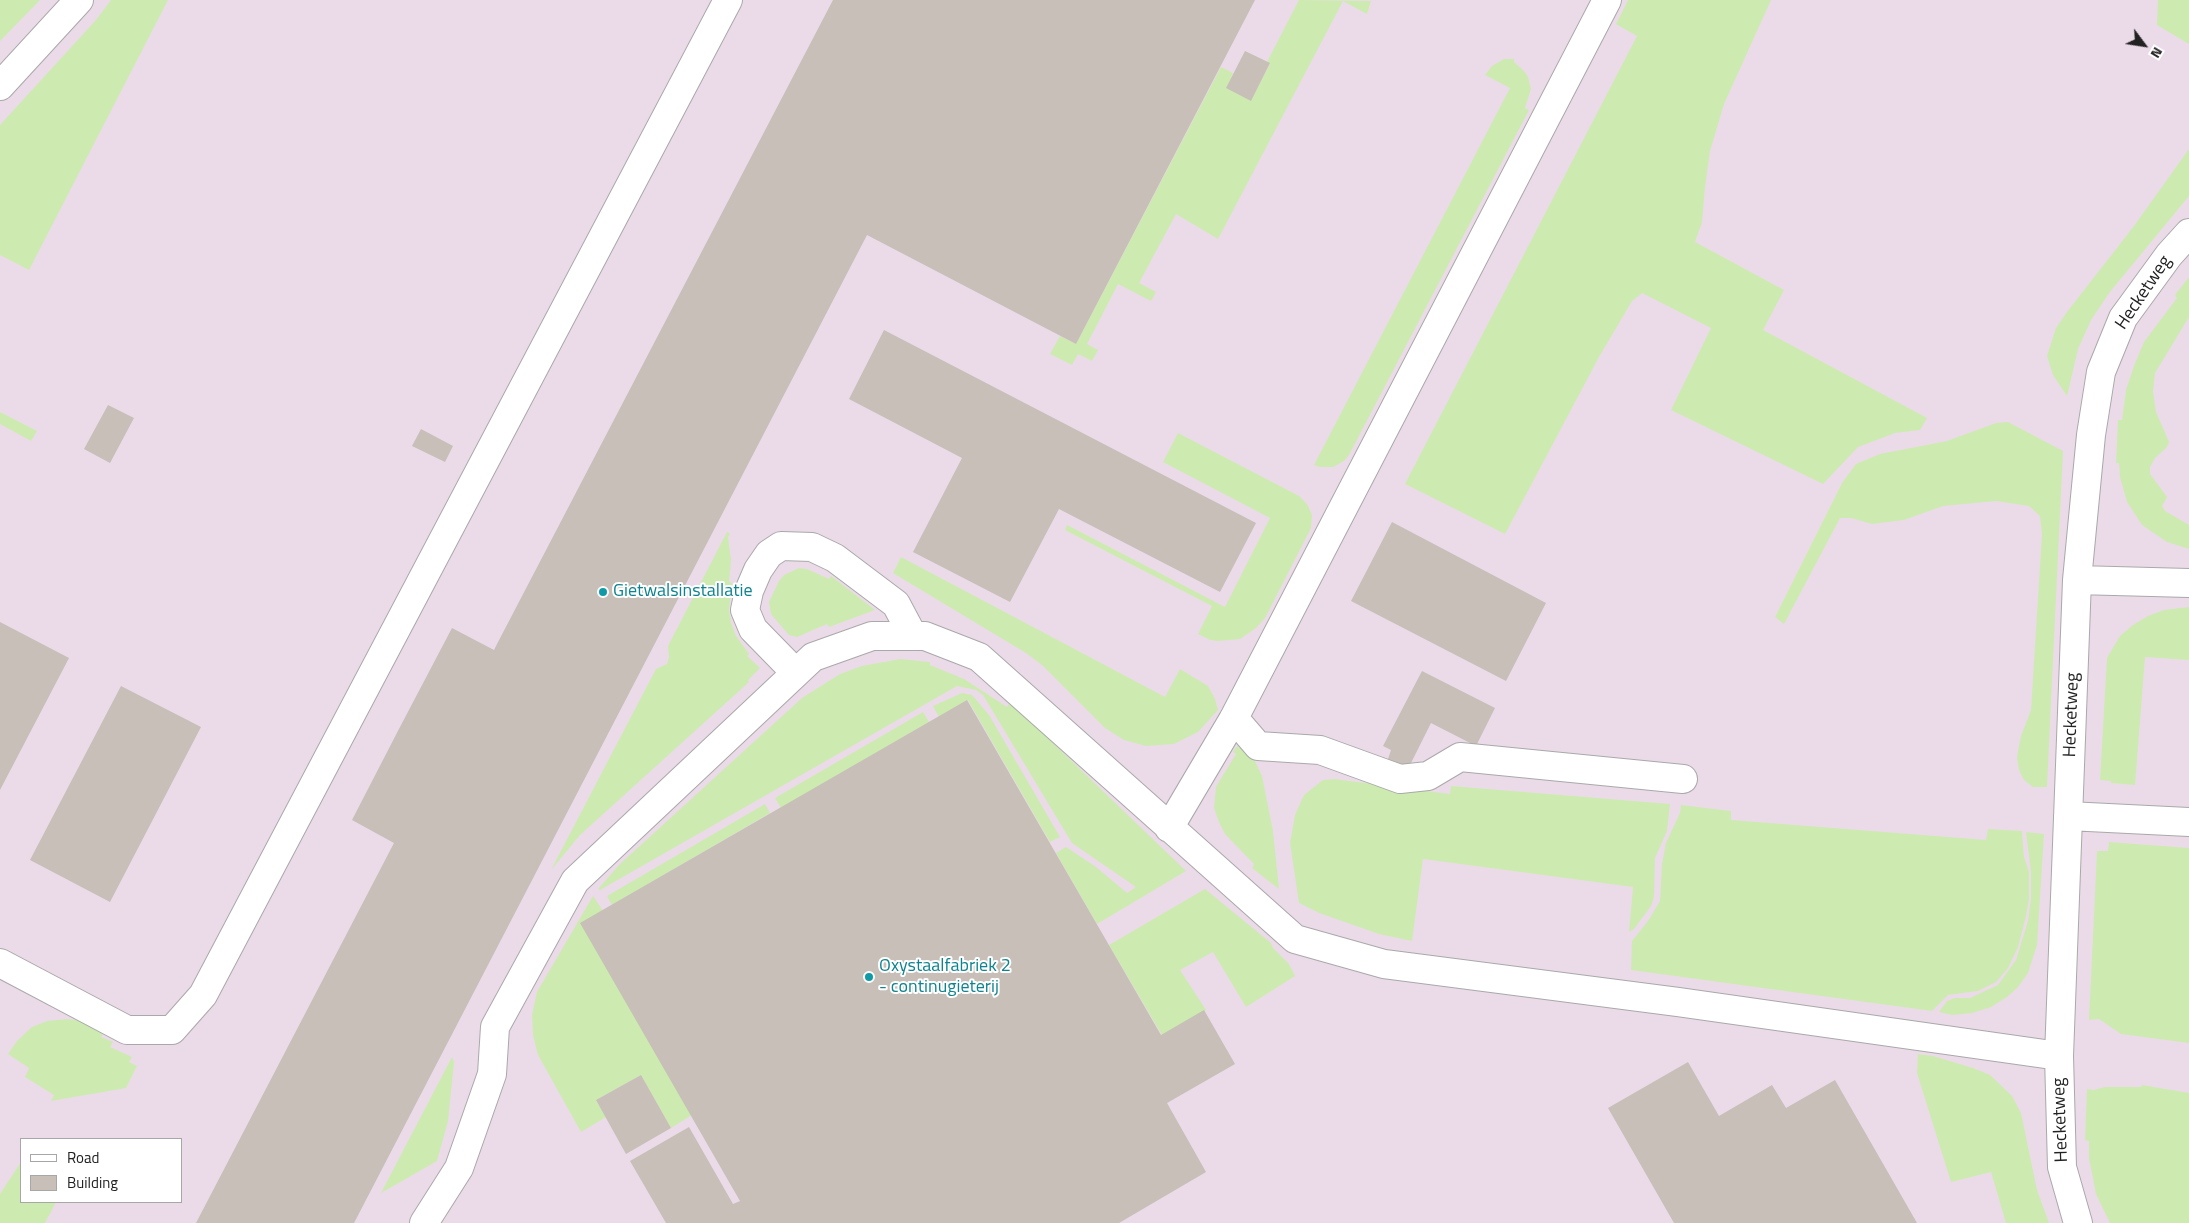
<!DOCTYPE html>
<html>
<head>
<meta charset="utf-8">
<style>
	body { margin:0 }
	#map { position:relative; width:2189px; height:1223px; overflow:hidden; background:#f2efe9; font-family:"Titillium Web",sans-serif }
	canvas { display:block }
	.legend { position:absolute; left:20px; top:1138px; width:162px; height:65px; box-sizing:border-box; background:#fff; border:1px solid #a7a7a7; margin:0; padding:6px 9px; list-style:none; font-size:15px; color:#222 }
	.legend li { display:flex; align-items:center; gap:10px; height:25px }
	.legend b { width:25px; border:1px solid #a7a7a7 }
	.north { position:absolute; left:2119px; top:20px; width:50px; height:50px; -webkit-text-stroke:4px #fff; paint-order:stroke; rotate:121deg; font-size:14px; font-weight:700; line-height:20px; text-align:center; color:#222 }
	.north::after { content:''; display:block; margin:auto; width:18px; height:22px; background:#222; clip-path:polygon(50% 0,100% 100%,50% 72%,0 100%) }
</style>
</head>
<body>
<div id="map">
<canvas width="2189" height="1223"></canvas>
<ul class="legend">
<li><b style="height:6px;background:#fff"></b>Road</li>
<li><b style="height:14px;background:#c7bfb8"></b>Building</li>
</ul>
<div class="north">N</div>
</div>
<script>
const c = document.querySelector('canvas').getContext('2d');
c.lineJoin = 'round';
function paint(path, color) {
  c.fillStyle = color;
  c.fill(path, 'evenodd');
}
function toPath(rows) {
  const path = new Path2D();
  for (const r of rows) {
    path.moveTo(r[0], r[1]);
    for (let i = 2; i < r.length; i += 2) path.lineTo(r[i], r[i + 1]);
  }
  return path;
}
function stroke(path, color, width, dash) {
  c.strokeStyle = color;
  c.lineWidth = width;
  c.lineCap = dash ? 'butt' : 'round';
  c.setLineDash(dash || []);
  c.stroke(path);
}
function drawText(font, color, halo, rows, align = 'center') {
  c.font = font + ' "Titillium Web",sans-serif';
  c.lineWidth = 4;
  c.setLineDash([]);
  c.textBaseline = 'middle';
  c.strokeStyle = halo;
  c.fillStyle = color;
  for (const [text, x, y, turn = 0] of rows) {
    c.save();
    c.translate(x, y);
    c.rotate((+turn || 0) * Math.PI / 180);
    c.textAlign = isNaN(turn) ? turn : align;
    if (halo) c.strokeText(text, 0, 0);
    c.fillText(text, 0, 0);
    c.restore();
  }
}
const industrial = toPath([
	[0,0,2189,0,2189,1223,0,1223],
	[21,1139,181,1139,181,1202,21,1202]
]);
const grass = toPath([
	[0,0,40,0,0,41],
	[111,0,168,0,29,270,0,255,0,125,96,20],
	[1299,0,1371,1,1367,14,1343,1,1218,239,1176,214,1139,283,1156,292,1151,301,1118,284,1087,344,1098,350,1092,361,1078,354,1072,365,1050,354,1060,336,1076,344,1221,67,1233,73,1227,88,1251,100,1270,64,1267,62],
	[1628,0,1771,0,1724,104,1710,151,1705,187,1702,222,1695,242,1784,290,1763,330,1927,418,1920,430,1895,433,1858,447,1823,484,1671,410,1711,328,1642,293,1632,301,1599,357,1505,534,1405,484,1637,36,1616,24],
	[2158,0,2189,0,2189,44,2157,25],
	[1504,59,1514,59,1514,62,1524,71,1528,77,1531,89,1525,108,1529,110,1349,455,1344,461,1333,467,1320,467,1314,465,1510,88,1485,75,1492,66],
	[2189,149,2189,196,2109,293,2091,320,2078,349,2067,396,2053,375,2047,356,2056,328,2067,312,2134,226],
	[2189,277,2189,317,2155,373,2153,391,2156,412,2169,442,2167,447,2155,458,2150,467,2150,474,2167,497,2162,506,2165,511,2189,525,2189,549,2167,542,2142,525,2127,502,2120,477,2119,463,2116,463,2118,420,2122,420,2126,390,2134,366,2144,342,2177,298,2175,295],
	[0,412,37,431,31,441,0,424],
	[2008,422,2063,451,2047,787,2033,787,2024,780,2019,770,2017,757,2021,736,2031,710,2042,534,2040,516,2029,506,1996,501,1943,506,1904,520,1872,524,1851,518,1840,518,1784,624,1775,617,1842,483,1856,464,1880,454,1947,441,1996,423],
	[1178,433,1299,496,1307,504,1312,515,1311,528,1265,618,1256,628,1240,639,1218,641,1210,640,1198,634,1212,606,1065,530,1067,525,1225,607,1270,518,1163,462],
	[727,532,730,534,728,537,731,560,729,581,732,583,729,610,731,623,736,636,749,654,747,656,760,668,748,680,749,682,580,835,551,870,656,669,667,664,669,657,668,646],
	[901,557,1165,697,1180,669,1208,686,1215,699,1218,710,1198,732,1174,744,1146,746,1124,740,1105,728,1042,665,1026,653,893,573],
	[799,568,807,569,829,579,831,576,875,610,829,627,827,624,797,637,789,635,771,614,769,602,779,581,784,575],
	[2189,607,2189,660,2145,657,2135,785,2111,783,2111,781,2100,780,2107,658,2120,636,2133,625,2148,616,2164,610],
	[900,659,930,662,930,665,964,679,1007,707,1009,704,1033,724,1186,871,1097,924,1056,853,1066,847,1096,867,1127,893,1136,887,1072,843,983,695,976,690,957,686,600,890,598,889,620,864,802,698,840,674,862,666],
	[962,693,972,695,989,715,1060,837,1050,842,968,700,939,717,933,706],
	[923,712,929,722,781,808,775,798],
	[1237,746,1254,759,1262,776,1273,831,1279,889,1252,868,1254,864,1225,834,1219,822,1214,808,1216,787,1236,754,1233,752],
	[1334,779,1450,794,1451,786,1670,804,1667,831,1655,858,1654,897,1651,906,1634,929,1629,932,1633,887,1423,859,1412,941,1379,934,1319,913,1299,903,1290,843,1295,815,1304,795,1323,780],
	[765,804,770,813,612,905,607,896],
	[1681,805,1731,811,1731,820,1986,840,1988,829,2022,831,2024,857,2029,872,2029,899,2026,916,2018,947,2008,968,1996,982,1978,991,1948,995,1932,1011,1631,970,1632,941,1648,921,1660,901,1662,864,1666,843,1680,813],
	[2026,832,2044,834,2037,945,2028,973,2018,987,2007,997,1991,1007,1972,1013,1952,1015,1939,1012,1947,1001,1955,998,1970,998,1998,985,2016,960,2028,921,2031,898,2031,872],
	[2109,842,2189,848,2189,1043,2121,1034,2099,1019,2089,1020,2097,851,2108,851],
	[1205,889,1271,943,1273,948,1289,964,1295,976,1246,1007,1213,952,1180,970,1206,1010,1162,1035,1109,945],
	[593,896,603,911,692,1115,671,1128,641,1075,596,1100,606,1117,581,1132,538,1055,533,1035,532,1015,537,992],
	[68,1019,86,1022,104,1032,101,1037,113,1042,110,1047,132,1057,129,1062,137,1066,126,1088,51,1101,54,1095,25,1077,29,1068,8,1054,17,1041,32,1027,47,1021],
	[1918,1054,1933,1056,1973,1068,1990,1075,2012,1096,2021,1113,2037,1190,2049,1223,2006,1223,1991,1172,1951,1182,1917,1073],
	[452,1057,454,1062,448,1121,437,1161,381,1193],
	[2142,1085,2189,1093,2189,1223,2110,1223,2096,1194,2089,1158,2089,1141,2085,1140,2087,1089,2094,1090,2105,1087,2141,1087],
	[21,1162,21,1202,56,1202,45,1223,0,1223,0,1194]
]);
const building = toPath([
	[833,0,1255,0,1076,344,867,235,354,1223,196,1223,394,843,352,820,400,727,452,628,494,650,497,644],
	[1245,51,1270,63,1251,101,1226,88],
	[884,330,1256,523,1220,592,1059,509,1010,602,913,552,962,458,849,399],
	[108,405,134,418,110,463,84,449],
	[421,429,453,446,445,462,412,446],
	[1392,522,1546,603,1506,681,1351,601],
	[0,622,69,658,0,790],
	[1422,671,1495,708,1476,746,1431,723,1408,769,1388,759,1391,750,1383,746],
	[121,686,201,727,110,902,30,860],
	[967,700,1161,1035,1204,1010,1235,1064,1167,1103,1206,1172,1119,1223,666,1223,630,1161,689,1127,733,1204,740,1201,580,923],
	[1688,1062,1719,1116,1772,1085,1786,1108,1835,1080,1917,1223,1674,1223,1608,1108],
	[641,1075,671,1128,626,1154,596,1100]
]);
const minor = toPath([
	[0,86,79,0],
	[2077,580,2189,583],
	[796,673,753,629,745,610,749,591,758,570,769,554,781,546,812,547,835,558,896,604,913,636],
	[1234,718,1258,746,1320,750,1400,779,1428,776,1460,757,1683,779],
	[2068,816,2189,822],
	[1169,828,1234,718,1607,0],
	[0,963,127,1030,172,1030,203,995,728,0],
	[424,1223,459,1168,492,1074,495,1027,575,881,813,657,872,636,925,636,979,657,1295,939,1384,964,1678,1002,2059,1056],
	[2078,1223,2062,1167,2059,1056,2077,580,2091,435,2101,372,2123,318,2169,255,2189,233]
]);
const markers = [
	[603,592,5,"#0f9aa8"],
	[869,977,5,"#0f9aa8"]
];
const streetNames = [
	["Hecketweg",2144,293,-56],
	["Hecketweg",2072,715,-88],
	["Hecketweg",2061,1120,-92]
];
const cultureNames = [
	["Gietwalsinstallatie",613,592],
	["Oxystaalfabriek 2",879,967],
	["- continugieterij",879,988]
];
paint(industrial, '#ebdbe8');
paint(grass, '#cdebb0');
paint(building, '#c7bfb8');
stroke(minor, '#a9a9a9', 30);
stroke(minor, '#fff', 28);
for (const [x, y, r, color] of markers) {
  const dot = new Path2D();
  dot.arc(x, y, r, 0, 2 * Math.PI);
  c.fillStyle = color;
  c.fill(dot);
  stroke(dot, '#fff', 2);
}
drawText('18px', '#222', '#fff', streetNames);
drawText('18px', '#0d838f', '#fff', cultureNames, 'left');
</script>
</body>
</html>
